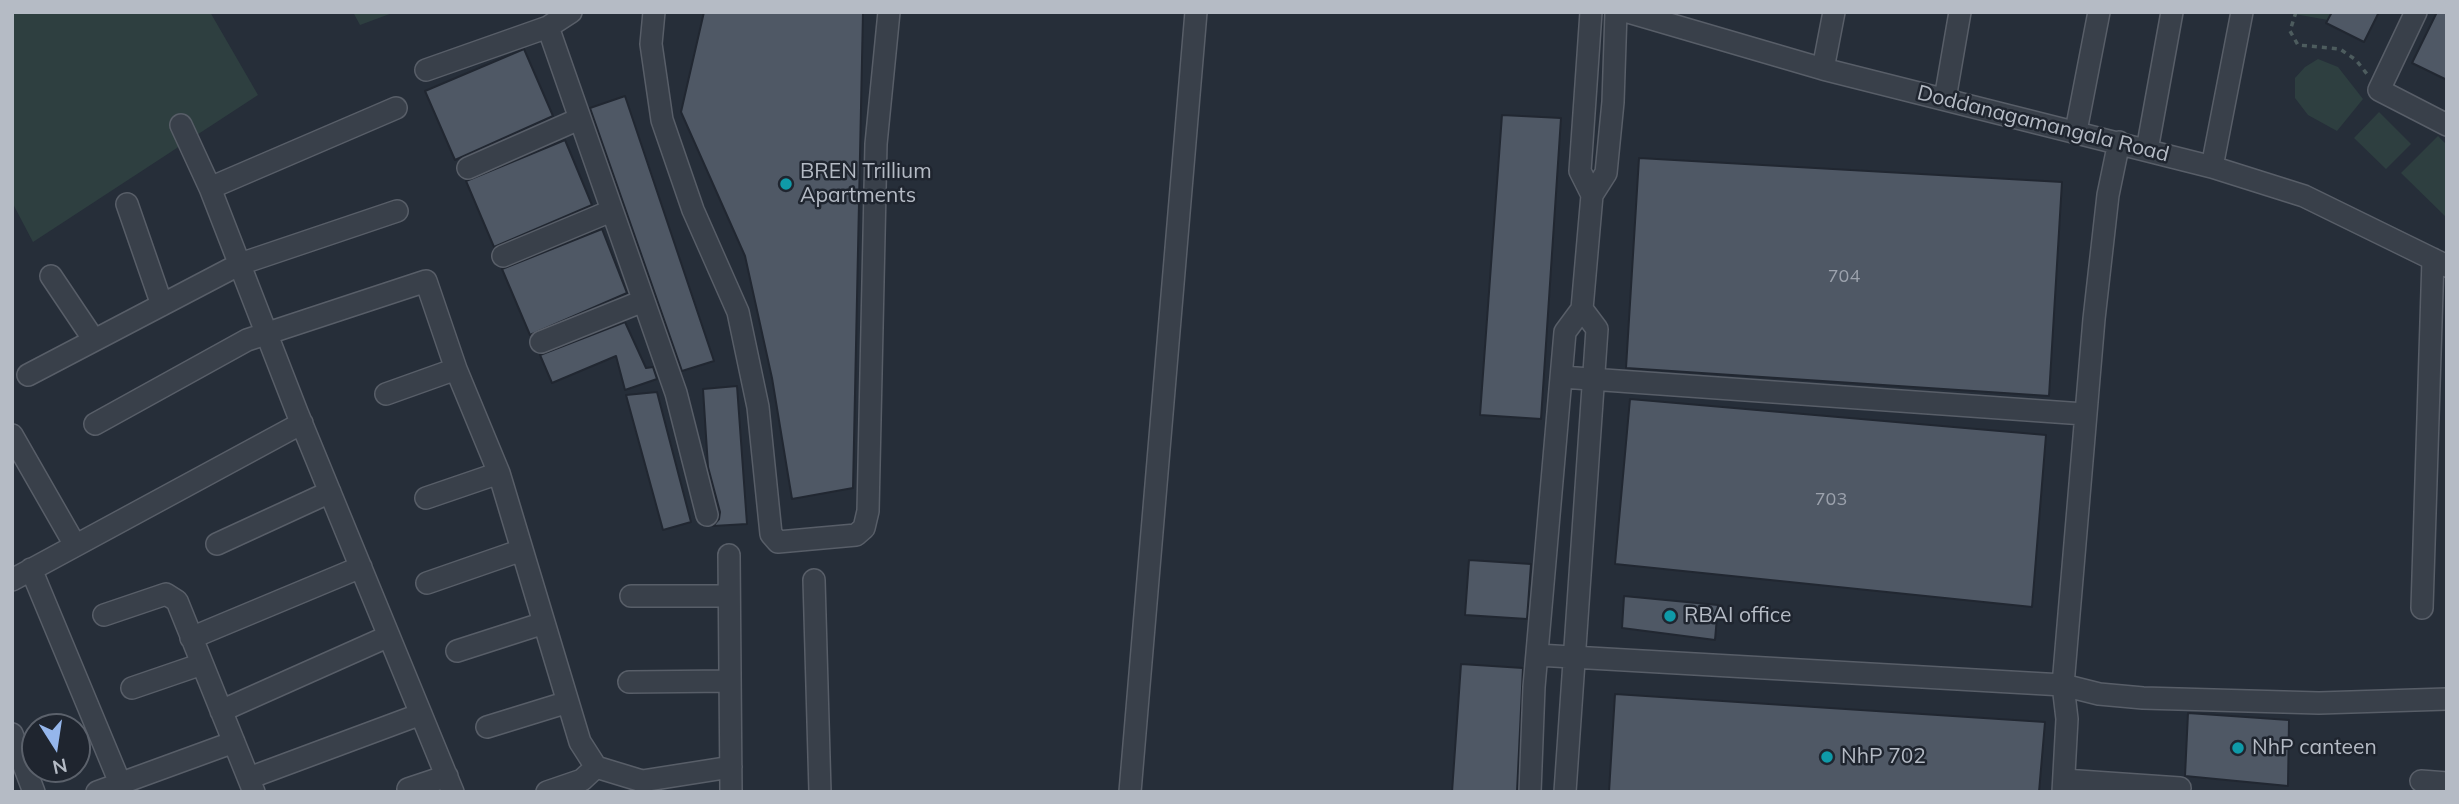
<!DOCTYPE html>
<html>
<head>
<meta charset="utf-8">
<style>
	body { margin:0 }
	#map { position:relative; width:2459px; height:804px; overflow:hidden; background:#262e39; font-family:Mulish,sans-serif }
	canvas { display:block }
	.frame { position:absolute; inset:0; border:14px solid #b5bbc5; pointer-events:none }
	.north { position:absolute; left:21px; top:713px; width:70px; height:70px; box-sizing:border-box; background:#1f252f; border:2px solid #5b616b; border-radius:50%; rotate:168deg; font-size:19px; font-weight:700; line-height:28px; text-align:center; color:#b5bbc5 }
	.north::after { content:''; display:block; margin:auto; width:24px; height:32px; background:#95b6eb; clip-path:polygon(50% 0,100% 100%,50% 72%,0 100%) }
</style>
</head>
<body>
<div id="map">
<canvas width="2459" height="804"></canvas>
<div class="frame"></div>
<div class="north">N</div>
</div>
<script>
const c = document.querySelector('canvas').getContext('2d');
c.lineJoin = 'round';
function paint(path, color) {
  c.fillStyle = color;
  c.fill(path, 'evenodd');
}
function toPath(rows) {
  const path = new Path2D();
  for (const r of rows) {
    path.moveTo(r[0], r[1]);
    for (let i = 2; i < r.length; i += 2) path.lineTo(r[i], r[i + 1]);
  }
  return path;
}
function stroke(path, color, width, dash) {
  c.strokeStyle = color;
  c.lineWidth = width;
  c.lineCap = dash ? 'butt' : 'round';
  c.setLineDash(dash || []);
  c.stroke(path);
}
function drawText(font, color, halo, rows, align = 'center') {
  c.font = font + ' Mulish,sans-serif';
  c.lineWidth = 5;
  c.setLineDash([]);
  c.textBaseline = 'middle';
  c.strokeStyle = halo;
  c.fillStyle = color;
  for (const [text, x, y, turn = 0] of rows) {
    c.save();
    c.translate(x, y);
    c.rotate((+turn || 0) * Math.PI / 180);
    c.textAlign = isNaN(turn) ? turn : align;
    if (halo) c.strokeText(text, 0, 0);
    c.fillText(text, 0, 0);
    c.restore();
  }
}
const green = toPath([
	[12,12,210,12,258,95,33,242,12,202],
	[353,12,395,12,360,25],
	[2283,12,2332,12,2328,20],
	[2318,59,2338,67,2363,99,2337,131,2308,115,2295,98,2295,78,2305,67],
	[2379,112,2411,144,2386,169,2354,138],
	[2438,136,2447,145,2447,218,2401,173]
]);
const building = toPath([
	[704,12,863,12,853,488,792,499,772,378,745,256,681,112,704,12],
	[2332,12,2379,12,2364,42,2326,23,2332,12],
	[2437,12,2447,12,2447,80,2412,63,2437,12],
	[524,49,553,116,455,160,425,91,524,49],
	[625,96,714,361,682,371,590,108,625,96],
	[1502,115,1561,118,1541,419,1480,415,1502,115],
	[565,140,592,205,494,247,466,181,565,140],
	[1639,158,2062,182,2049,396,1626,368,1639,158],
	[602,229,627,293,530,335,502,269,602,229],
	[625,322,646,368,653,367,657,379,625,390,616,356,552,383,540,355,625,322],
	[737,386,747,524,713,526,719,519,720,512,708,467,703,389,737,386],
	[657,392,691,522,663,530,626,395,657,392],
	[1630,399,2046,435,2032,607,1615,564,1630,399],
	[1469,560,1531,564,1527,619,1465,615,1469,560],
	[1624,596,1718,605,1715,640,1622,628,1624,596],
	[1461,664,1523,668,1517,792,1452,792,1461,664],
	[1615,694,2045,722,2039,792,1609,792,1615,694],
	[2188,713,2289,720,2288,786,2185,776,2188,713]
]);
const path = toPath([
	[2296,12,2290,31,2298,45,2340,49,2356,60,2367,74]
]);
const minor = toPath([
	[654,12,651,44,662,120,693,210,738,312,758,407,771,534,778,542,856,535,864,528,868,511,876,144,889,12],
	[1591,12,1580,171,1592,195],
	[1628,12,1823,69,2212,167,2304,196,2447,266],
	[2416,12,2379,90,2447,125],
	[548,27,676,393,707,515],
	[1823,69,1834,12],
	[426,70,548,27,571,12],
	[1945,99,1960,12],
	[181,125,210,188,297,412,453,792],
	[2076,131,2099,12],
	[2119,142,2108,195,2094,319,2063,685,2099,694,2143,698,2319,703,2447,699],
	[2147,150,2172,12],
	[2212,167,2242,12],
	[468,168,579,119],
	[210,188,396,108],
	[127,204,162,305],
	[503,256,611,211],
	[51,276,94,340],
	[541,342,643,301],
	[456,369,499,473,580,742,596,767,642,781,731,767],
	[28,375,240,264,397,211],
	[1562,377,2084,414],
	[95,424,247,340,426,281,456,369,386,394],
	[12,435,75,545],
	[426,498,499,473],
	[217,544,330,492],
	[729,555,731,792],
	[31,569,120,783],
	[12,580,302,423],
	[814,580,820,792],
	[427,583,522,550],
	[631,596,729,596],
	[2422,608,2433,259],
	[104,615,166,594,177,601,254,792],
	[191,638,361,567],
	[457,651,544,623],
	[1537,655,2063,685,2067,719,2063,792],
	[629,682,730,681],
	[132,688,202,664],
	[221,711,389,636],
	[487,727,568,702],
	[12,734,34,792],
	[249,778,421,714],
	[2064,780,2180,788],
	[2421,781,2447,783],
	[408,789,447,776],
	[97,792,234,742],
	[547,792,582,780,596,767],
	[1130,792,1196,12],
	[1530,792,1534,687,1565,332,1582,309,1592,195,1606,173,1613,102,1616,12],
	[1565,792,1597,329,1582,309]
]);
const markers = [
	[786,184,7,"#0f9aa8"],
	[1670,616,7,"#0f9aa8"],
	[2238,748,7,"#0f9aa8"],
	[1827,757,7,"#0f9aa8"]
];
const numberNames = [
	["704",1844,277],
	["703",1831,500]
];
const streetNames = [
	["Doddanagamangala Road",2043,124,14]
];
const poiNames = [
	["BREN Trillium",800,172],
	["Apartments",800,196],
	["RBAI office",1684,616],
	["NhP canteen",2252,748],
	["NhP 702",1841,757]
];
paint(green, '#2e3f40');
paint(building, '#4f5865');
stroke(building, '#212731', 2);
stroke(minor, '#585e68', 24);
stroke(path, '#4d5c5e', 3.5, [5, 5]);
stroke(minor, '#39404a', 21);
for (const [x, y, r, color] of markers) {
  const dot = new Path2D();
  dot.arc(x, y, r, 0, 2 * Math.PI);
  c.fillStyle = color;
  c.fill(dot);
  stroke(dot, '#1f252f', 2.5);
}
drawText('18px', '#9ca2ad', null, numberNames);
drawText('21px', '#b5bbc5', '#1f252f', streetNames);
drawText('21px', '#b5bbc5', '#1f252f', poiNames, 'left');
</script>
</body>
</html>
